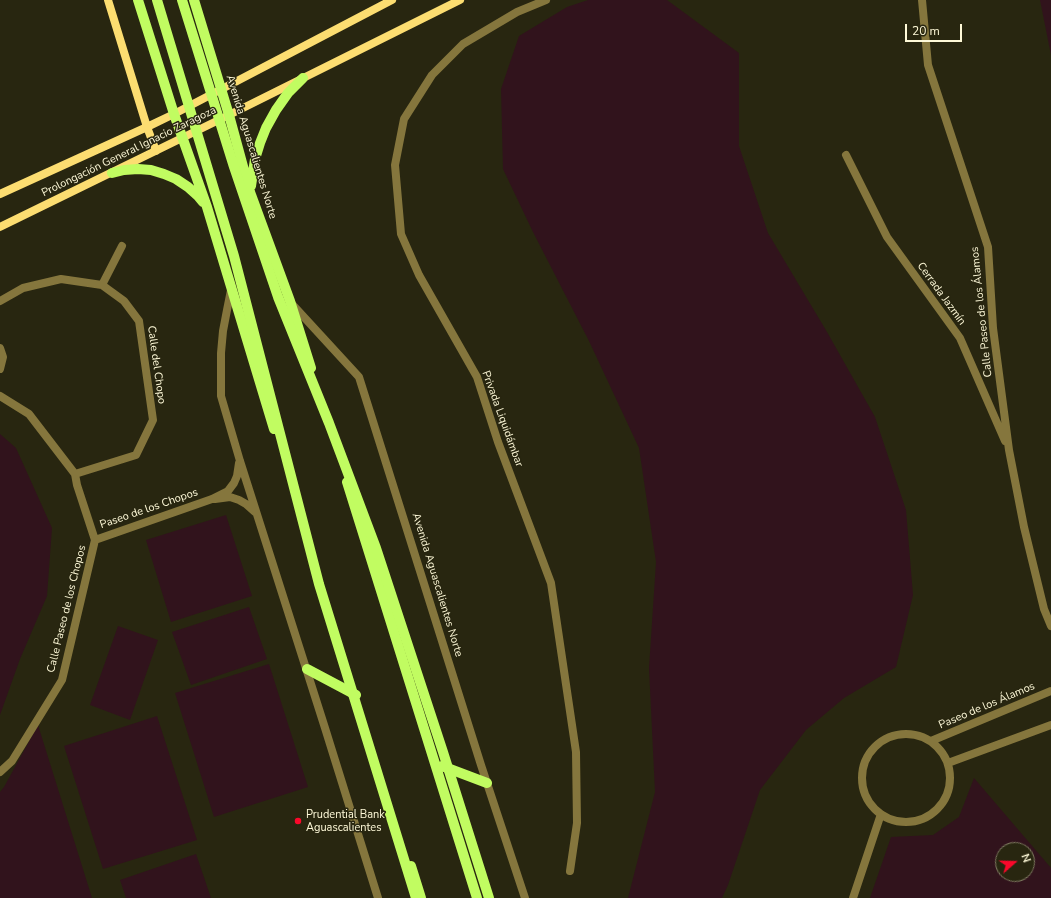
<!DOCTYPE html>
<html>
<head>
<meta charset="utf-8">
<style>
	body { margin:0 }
	#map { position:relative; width:1051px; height:898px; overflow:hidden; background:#282610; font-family:"Nunito Sans",sans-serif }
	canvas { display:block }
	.north { position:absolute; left:995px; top:842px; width:40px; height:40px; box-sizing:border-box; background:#282610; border:1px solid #7e7a60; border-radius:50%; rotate:70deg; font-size:11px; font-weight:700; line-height:16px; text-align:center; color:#fef9d8 }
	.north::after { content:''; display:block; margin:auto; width:14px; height:18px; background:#fa082b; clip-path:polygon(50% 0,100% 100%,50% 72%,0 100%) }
	.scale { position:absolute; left:905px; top:24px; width:57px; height:18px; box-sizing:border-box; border:2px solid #fef9d8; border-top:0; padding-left:5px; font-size:12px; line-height:14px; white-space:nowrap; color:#fef9d8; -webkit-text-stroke:3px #282610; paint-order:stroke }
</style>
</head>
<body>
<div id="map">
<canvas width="1051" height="898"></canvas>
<div class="north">N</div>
<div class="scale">20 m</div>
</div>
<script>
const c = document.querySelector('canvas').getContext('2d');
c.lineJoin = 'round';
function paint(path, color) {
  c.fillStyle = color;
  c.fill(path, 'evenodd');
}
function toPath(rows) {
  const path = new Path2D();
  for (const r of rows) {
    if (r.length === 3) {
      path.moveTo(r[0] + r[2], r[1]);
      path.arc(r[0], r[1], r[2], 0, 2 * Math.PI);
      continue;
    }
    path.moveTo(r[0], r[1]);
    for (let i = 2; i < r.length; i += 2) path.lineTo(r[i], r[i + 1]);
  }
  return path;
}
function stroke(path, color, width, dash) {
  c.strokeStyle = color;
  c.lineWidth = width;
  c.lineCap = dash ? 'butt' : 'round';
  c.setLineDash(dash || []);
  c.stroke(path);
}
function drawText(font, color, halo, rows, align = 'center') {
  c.font = font + ' "Nunito Sans",sans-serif';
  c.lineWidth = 3;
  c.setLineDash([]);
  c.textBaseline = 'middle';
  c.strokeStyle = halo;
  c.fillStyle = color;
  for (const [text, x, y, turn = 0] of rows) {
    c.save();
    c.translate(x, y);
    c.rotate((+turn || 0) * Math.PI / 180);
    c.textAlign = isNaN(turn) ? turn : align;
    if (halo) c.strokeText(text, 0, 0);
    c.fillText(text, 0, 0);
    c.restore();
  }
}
const green = toPath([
	[588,0,667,0,739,53,739,146,768,233,827,332,875,417,906,510,913,595,896,667,844,698,806,730,760,790,728,885,722,898,628,898,655,792,649,668,656,562,639,448,589,341,533,232,503,169,501,89,519,36,567,7],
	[1040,0,1051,0,1051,55],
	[0,434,16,448,52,528,47,596,20,659,0,715],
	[226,515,252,596,171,622,146,540],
	[249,607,267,659,191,685,172,632],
	[118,626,158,640,130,720,90,705],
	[269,664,308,787,214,817,175,693],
	[157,716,197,840,103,869,64,746],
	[38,725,92,898,0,898,0,792,4,787],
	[974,778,1051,868,1051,898,870,898,891,837,933,835,959,817],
	[1003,850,1027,850,1027,874,1003,874],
	[196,854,211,898,126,898,120,880]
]);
const street = toPath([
	[546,0,517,12,463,44,432,75,404,119,395,165,401,234,419,275,477,377,498,442,551,583,576,752,577,823,570,871],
	[922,0,928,65,988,247,993,328,1009,450,1024,527,1044,609,1051,626],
	[846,155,887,237,960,338,1005,441],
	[102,285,122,246],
	[231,290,227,310,223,331,221,353,221,396,240,461,325,728,378,898],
	[0,301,23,288,61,279,102,285,124,301,139,321,153,420,136,455,75,474],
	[291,303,359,377,481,765,525,898],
	[0,348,3,357,0,369],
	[0,396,29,414,75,474,77,485,95,540,62,680,12,761,0,772],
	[215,499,230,497,239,500,246,504,255,512],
	[95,540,212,499,228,491,234,483,237,476,239,463],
	[906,778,44],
	[931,741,1051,691],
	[948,763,1051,725],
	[853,898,881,814]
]);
const secondary = toPath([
	[108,0,147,127,156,151],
	[0,194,147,127,174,114,392,0],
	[0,227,229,115,460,0]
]);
const primary = toPath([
	[138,0,174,114,207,207,274,429],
	[194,0,229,115,250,192,290,301,311,368],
	[112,173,124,170,138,169,151,170,164,174,176,179,188,187,198,196,203,202],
	[251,186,255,159,260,143,266,128,276,110,288,93,303,78],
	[347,482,477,898],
	[307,669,356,695],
	[442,766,487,783],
	[411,866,421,898]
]);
const primaryBridge = toPath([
	[157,0,234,256,319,584,416,898],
	[182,0,234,167,278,297,329,423,376,548,443,752,489,898]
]);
const markers = [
	[298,821,4,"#fa082b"]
];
const streetNames = [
	["Avenida Aguascalientes Norte",251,147,73],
	["Prolongación General Ignacio Zaragoza",129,152,-26],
	["Cerrada Jazmín",941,294,54],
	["Calle Paseo de los Álamos",982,312,-96],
	["Calle del Chopo",156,365,82],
	["Privada Liquidámbar",502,419,70],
	["Paseo de los Chopos",149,509,-19],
	["Avenida Aguascalientes Norte",437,585,73],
	["Calle Paseo de los Chopos",67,609,-76],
	["Paseo de los Álamos",987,706,-23]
];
const poiNames = [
	["Prudential Bank",306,815],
	["Aguascalientes",306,828]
];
paint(green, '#31131c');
stroke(street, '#85763d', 8);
stroke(secondary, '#fcdd71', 8);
stroke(primary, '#c1fc61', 10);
stroke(primaryBridge, '#c1fc61', 10);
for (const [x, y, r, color] of markers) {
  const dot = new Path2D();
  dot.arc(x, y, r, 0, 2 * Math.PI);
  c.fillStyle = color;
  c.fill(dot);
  stroke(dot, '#282610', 1.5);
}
drawText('11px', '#fef9d8', '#282610', streetNames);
drawText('11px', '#fef9d8', '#282610', poiNames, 'left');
</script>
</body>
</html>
